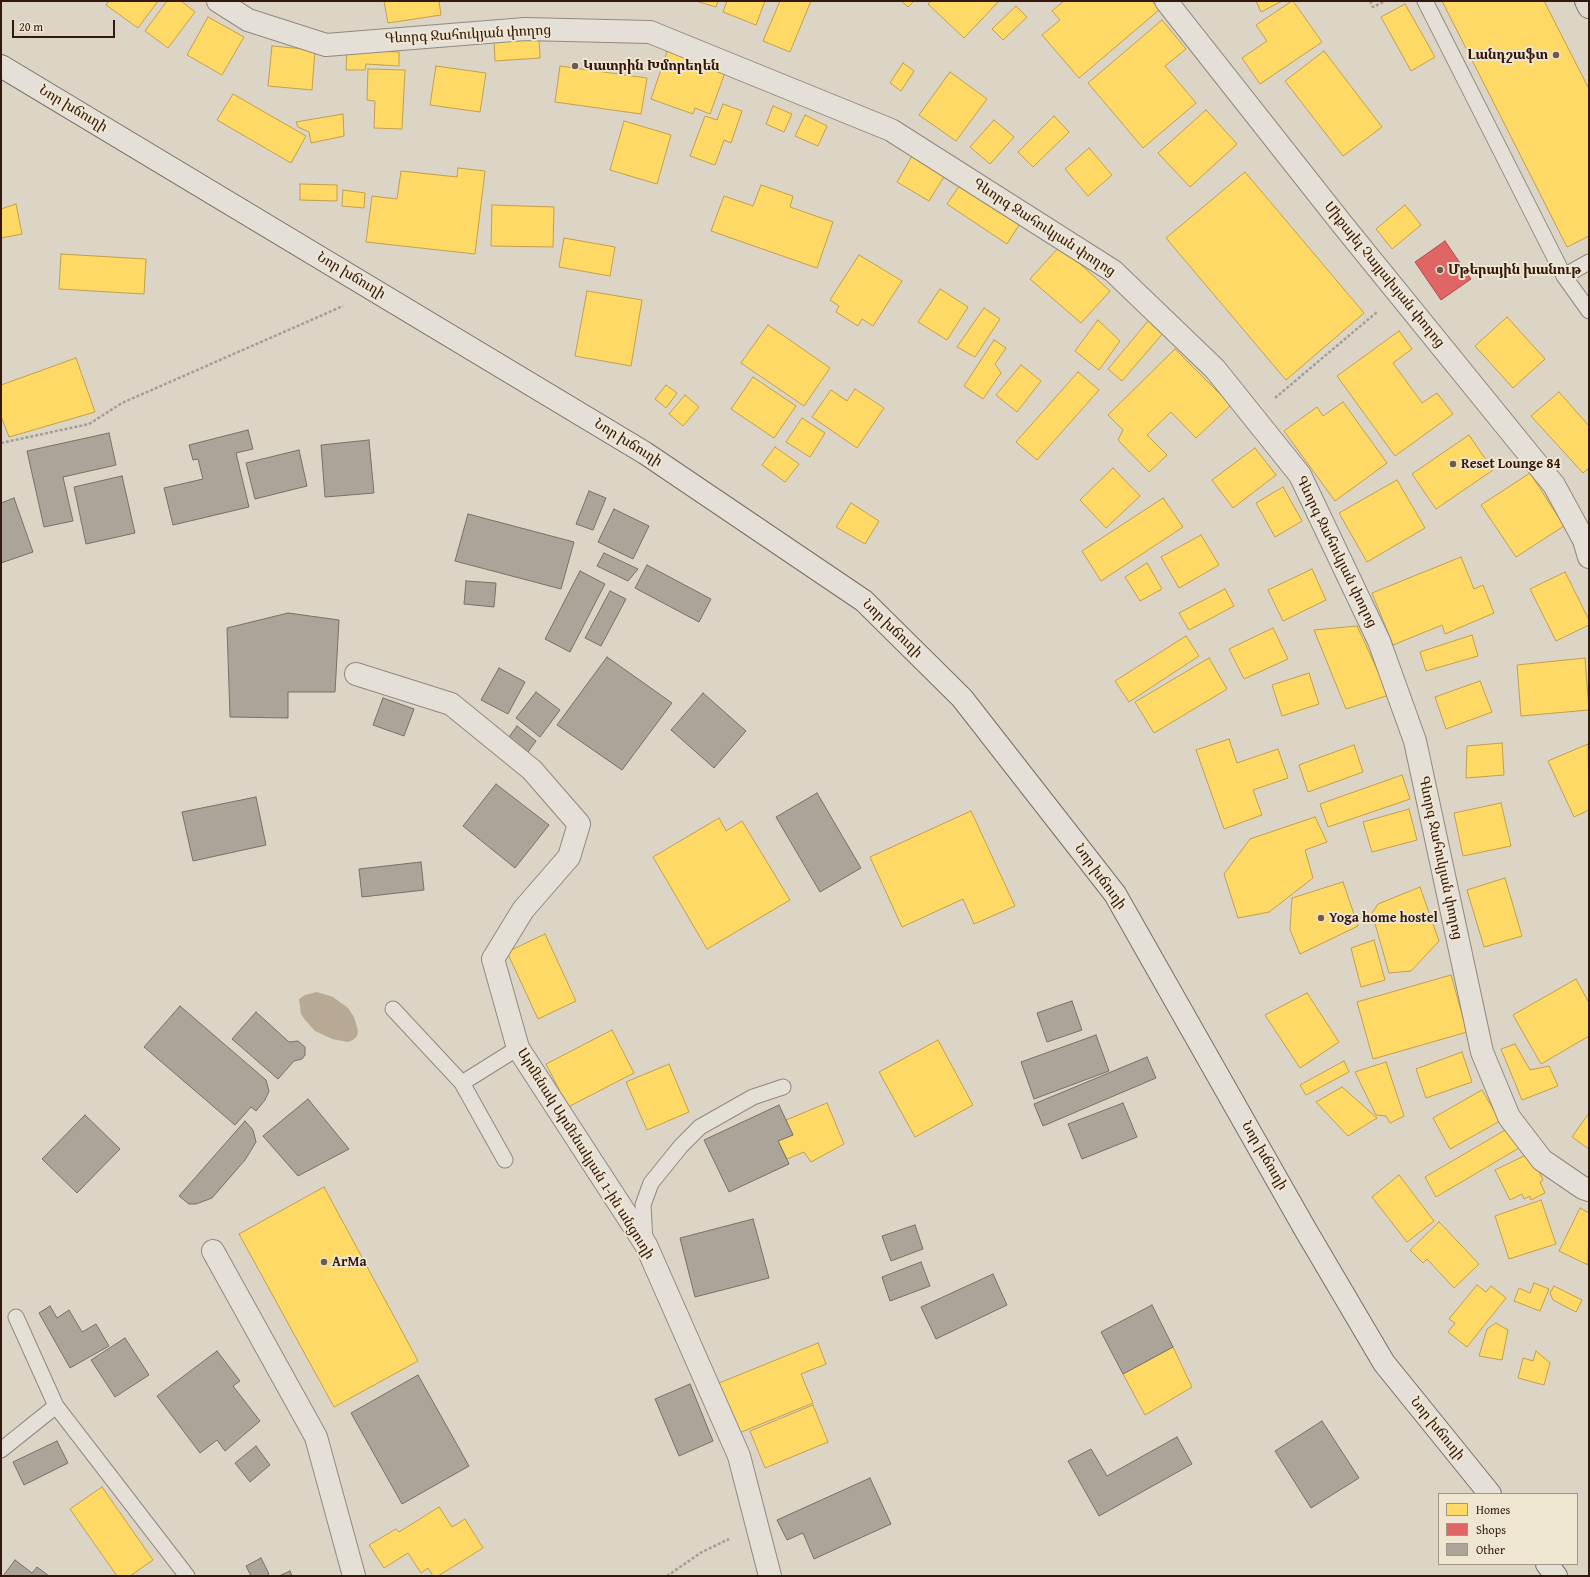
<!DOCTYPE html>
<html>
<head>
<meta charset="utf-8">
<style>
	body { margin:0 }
	#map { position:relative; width:1590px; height:1577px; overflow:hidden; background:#dcd4c4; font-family:"Gentium Book Plus",serif }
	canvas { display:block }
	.frame { position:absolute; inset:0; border:2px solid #34180e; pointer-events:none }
	.legend { position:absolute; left:1438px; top:1493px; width:140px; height:72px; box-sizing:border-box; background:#efe6d2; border:1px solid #a49484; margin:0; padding:5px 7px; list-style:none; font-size:12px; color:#34180e }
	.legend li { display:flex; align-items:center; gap:8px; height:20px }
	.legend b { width:20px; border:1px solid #a49484 }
	.scale { position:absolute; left:12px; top:20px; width:103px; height:18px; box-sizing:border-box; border:2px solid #34180e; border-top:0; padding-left:5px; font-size:12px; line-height:14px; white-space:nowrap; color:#34180e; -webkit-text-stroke:3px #efe6d2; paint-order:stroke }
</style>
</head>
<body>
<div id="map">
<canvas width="1590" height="1577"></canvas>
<div class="frame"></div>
<ul class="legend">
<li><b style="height:11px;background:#ffd966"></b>Homes</li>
<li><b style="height:11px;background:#e06666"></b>Shops</li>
<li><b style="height:11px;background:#aba499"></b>Other</li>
</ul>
<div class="scale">20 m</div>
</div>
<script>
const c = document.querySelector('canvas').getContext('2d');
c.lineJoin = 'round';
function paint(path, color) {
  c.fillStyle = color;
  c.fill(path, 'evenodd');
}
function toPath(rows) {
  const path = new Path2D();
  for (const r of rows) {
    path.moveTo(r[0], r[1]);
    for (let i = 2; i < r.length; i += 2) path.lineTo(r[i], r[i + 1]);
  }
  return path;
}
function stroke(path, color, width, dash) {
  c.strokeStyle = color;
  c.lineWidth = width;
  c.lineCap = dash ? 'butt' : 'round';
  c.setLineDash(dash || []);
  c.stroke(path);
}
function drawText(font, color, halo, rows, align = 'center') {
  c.font = font + ' "Gentium Book Plus","Noto Serif Armenian",serif';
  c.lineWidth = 4;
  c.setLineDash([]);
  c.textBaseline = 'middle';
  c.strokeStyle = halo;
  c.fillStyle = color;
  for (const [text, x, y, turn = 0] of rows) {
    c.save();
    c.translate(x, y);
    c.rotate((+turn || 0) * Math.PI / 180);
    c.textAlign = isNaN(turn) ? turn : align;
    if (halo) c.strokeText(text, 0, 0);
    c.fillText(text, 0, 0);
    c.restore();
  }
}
const water = toPath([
	[317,992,333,997,348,1008,354,1017,358,1031,357,1036,353,1040,348,1042,332,1039,315,1031,305,1020,301,1014,299,999,305,995]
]);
const homes = toPath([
	[109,1,158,1,138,28,106,5,109,1],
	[167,1,181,1,195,12,168,48,145,31,167,1],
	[384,1,439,1,441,15,388,23,384,1],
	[696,1,718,1,716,7,696,1],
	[727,1,765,1,756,25,723,12,727,1],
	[780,1,811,1,790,52,763,41,780,1],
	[901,1,914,1,908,7,901,1],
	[931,1,999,1,964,38,928,4,931,1],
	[1064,1,1152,1,1159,10,1079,78,1042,35,1060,20,1052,11,1064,1],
	[1256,1,1282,1,1261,12,1256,1],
	[1292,1,1293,1,1322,42,1260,84,1242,58,1267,41,1256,25,1292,1],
	[1442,1,1544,1,1589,89,1589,236,1567,247,1442,1],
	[1405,4,1435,57,1411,71,1381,17,1405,4],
	[1016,6,1027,17,1003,40,992,29,1016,6],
	[208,17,244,37,222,75,187,55,208,17],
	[1162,20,1186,49,1165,66,1196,103,1143,148,1088,83,1162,20],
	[539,37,540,58,495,61,494,40,539,37],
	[272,46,315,50,312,90,268,86,272,46],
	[668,49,726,70,710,114,695,108,693,114,651,99,668,49],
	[347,50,399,52,399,66,366,64,365,70,346,70,347,50],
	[1324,51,1382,127,1343,156,1285,81,1324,51],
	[903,63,914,71,901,91,890,83,903,63],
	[436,66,486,73,480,112,430,105,436,66],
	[560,66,647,78,641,114,555,102,560,66],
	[368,69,405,70,402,129,374,128,375,101,367,100,368,69],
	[950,72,987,99,956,141,919,115,950,72],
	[233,94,306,136,291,163,217,120,233,94],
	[723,104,742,111,731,143,724,140,715,165,690,156,705,116,717,120,723,104],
	[773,106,792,114,784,132,766,124,773,106],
	[1206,110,1237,144,1190,187,1158,153,1206,110],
	[343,114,344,136,311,143,309,132,298,127,296,122,343,114],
	[805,115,827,126,818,146,795,136,805,115],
	[1054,116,1069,132,1033,167,1018,152,1054,116],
	[994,120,1014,137,990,164,970,147,994,120],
	[624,121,671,135,657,184,610,170,624,121],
	[1089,148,1112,175,1088,196,1065,169,1089,148],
	[912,156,945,175,929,201,897,182,912,156],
	[458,168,485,171,475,254,366,242,372,196,397,199,401,171,457,177,458,168],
	[1245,172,1364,313,1286,380,1166,238,1245,172],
	[962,182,1021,222,1007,244,947,204,962,182],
	[300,184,337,185,337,201,300,200,300,184],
	[761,185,793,196,790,207,833,222,817,268,711,231,724,196,753,206,761,185],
	[343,190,365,193,364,208,342,206,343,190],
	[16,204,22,234,1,238,1,209,16,204],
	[492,205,554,207,553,247,491,246,492,205],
	[1405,205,1421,225,1392,249,1376,229,1405,205],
	[564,238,615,247,610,276,559,267,564,238],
	[1060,246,1110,291,1081,323,1030,279,1060,246],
	[61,254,146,259,144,294,59,289,61,254],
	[859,255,902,281,873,326,862,319,858,326,836,312,839,306,830,300,859,255],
	[940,289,968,307,947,340,918,322,940,289],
	[587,291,642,300,631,366,575,356,587,291],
	[984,308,1000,319,975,357,957,347,984,308],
	[1507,317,1545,359,1513,388,1475,346,1507,317],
	[1098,320,1120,341,1099,370,1075,351,1098,320],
	[1149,320,1164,332,1122,381,1108,369,1149,320],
	[768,325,830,368,804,406,741,363,768,325],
	[1399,331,1412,349,1393,363,1422,403,1437,393,1453,414,1395,456,1337,376,1399,331],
	[994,340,1006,348,995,364,1001,373,983,399,964,386,994,340],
	[1175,349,1231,405,1196,438,1171,412,1147,435,1167,455,1149,472,1118,440,1123,430,1108,415,1175,349],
	[76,358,95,412,9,437,1,416,1,385,76,358],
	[1021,365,1041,381,1017,412,996,395,1021,365],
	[1078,372,1099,390,1037,460,1016,442,1078,372],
	[753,377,796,406,774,438,731,409,753,377],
	[666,385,677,393,666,408,655,399,666,385],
	[855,389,884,408,857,448,812,417,831,390,847,401,855,389],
	[1559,392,1589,426,1589,468,1583,473,1531,416,1559,392],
	[685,395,699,407,683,426,669,414,685,395],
	[1343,402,1387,463,1335,501,1284,431,1317,407,1323,416,1343,402],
	[802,418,825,433,810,457,786,442,802,418],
	[1469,435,1493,470,1436,509,1412,474,1469,435],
	[775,447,799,464,785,482,762,465,775,447],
	[1255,448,1276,475,1233,508,1212,480,1255,448],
	[1113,468,1140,496,1106,528,1080,500,1113,468],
	[1530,473,1564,526,1516,557,1481,505,1530,473],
	[1397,480,1425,528,1367,562,1339,513,1397,480],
	[1283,487,1302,521,1275,537,1256,503,1283,487],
	[1163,498,1183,527,1101,581,1082,551,1163,498],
	[851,503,879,521,865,544,836,527,851,503],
	[1201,535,1219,565,1179,588,1161,557,1201,535],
	[1461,557,1474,589,1483,585,1494,613,1445,634,1442,625,1393,645,1372,593,1461,557],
	[1147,563,1162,589,1140,601,1125,577,1147,563],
	[1312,569,1326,600,1283,621,1268,590,1312,569],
	[1565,572,1589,620,1589,625,1556,641,1530,589,1565,572],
	[1225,589,1234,606,1189,630,1179,613,1225,589],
	[1357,626,1389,695,1346,709,1314,630,1357,626],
	[1273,628,1288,659,1244,679,1229,649,1273,628],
	[1472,635,1478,656,1426,671,1420,652,1472,635],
	[1186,636,1199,656,1129,702,1115,681,1186,636],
	[1209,658,1227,689,1154,733,1135,702,1209,658],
	[1585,658,1589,710,1521,716,1517,665,1585,658],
	[1309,673,1319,704,1282,716,1272,685,1309,673],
	[1480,681,1492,712,1446,729,1435,697,1480,681],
	[1229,739,1237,763,1278,749,1288,778,1253,790,1262,815,1224,829,1196,750,1229,739],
	[1502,743,1504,775,1466,778,1467,746,1502,743],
	[1588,744,1589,810,1574,817,1548,761,1588,744],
	[1354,745,1363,772,1308,792,1299,765,1354,745],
	[1402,775,1410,799,1328,827,1320,804,1402,775],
	[1501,803,1511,846,1463,856,1454,813,1501,803],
	[1409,809,1417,840,1372,852,1363,822,1409,809],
	[971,811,1015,906,974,924,963,899,902,927,870,857,971,811],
	[1315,817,1327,842,1305,850,1313,878,1269,912,1238,918,1224,874,1250,839,1315,817],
	[719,818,726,831,742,821,790,900,707,949,653,857,719,818],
	[1505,878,1522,936,1484,947,1467,890,1505,878],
	[1343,882,1358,926,1300,954,1290,930,1292,898,1343,882],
	[1420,887,1439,941,1411,971,1389,973,1372,913,1378,904,1420,887],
	[545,934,576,1001,538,1019,507,952,545,934],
	[1374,940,1385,980,1361,987,1351,948,1374,940],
	[1451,975,1467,1032,1373,1059,1357,1002,1451,975],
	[1576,979,1589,1003,1589,1036,1541,1064,1513,1015,1576,979],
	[1307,993,1339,1042,1300,1068,1265,1015,1307,993],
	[612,1030,634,1073,568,1107,546,1064,612,1030],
	[938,1040,973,1105,915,1137,879,1072,938,1040],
	[1515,1044,1530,1070,1549,1066,1558,1086,1522,1100,1501,1049,1515,1044],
	[1462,1052,1472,1082,1426,1098,1416,1069,1462,1052],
	[1344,1061,1349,1072,1306,1095,1300,1085,1344,1061],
	[1386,1062,1404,1116,1390,1123,1386,1116,1376,1115,1355,1072,1386,1062],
	[669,1064,689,1112,647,1130,626,1082,669,1064],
	[1342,1087,1377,1118,1348,1136,1316,1102,1342,1087],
	[1482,1090,1500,1121,1450,1149,1433,1118,1482,1090],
	[827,1103,844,1144,811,1162,804,1152,787,1159,778,1141,793,1135,786,1120,827,1103],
	[1589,1113,1589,1149,1572,1137,1589,1113],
	[1507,1129,1519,1148,1436,1197,1425,1177,1507,1129],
	[1530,1153,1543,1180,1540,1182,1545,1193,1531,1200,1530,1196,1524,1199,1522,1194,1510,1200,1495,1170,1530,1153],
	[1399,1175,1434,1221,1407,1242,1372,1197,1399,1175],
	[324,1187,418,1361,334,1407,239,1234,324,1187],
	[1541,1200,1556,1244,1509,1259,1495,1216,1541,1200],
	[1580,1208,1589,1213,1588,1265,1559,1251,1580,1208],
	[1439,1222,1479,1264,1454,1288,1427,1259,1423,1263,1410,1250,1439,1222],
	[1534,1283,1549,1289,1540,1311,1514,1301,1519,1288,1530,1293,1534,1283],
	[1477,1285,1486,1292,1491,1286,1506,1298,1467,1347,1448,1332,1455,1323,1449,1319,1477,1285],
	[1554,1286,1582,1300,1576,1312,1553,1300,1550,1293,1554,1286],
	[1496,1323,1508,1330,1502,1360,1479,1356,1487,1329,1496,1323],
	[818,1343,826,1364,801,1374,813,1403,739,1433,719,1383,818,1343],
	[1173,1347,1192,1387,1145,1415,1123,1374,1173,1347],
	[1536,1351,1550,1363,1544,1385,1518,1378,1523,1358,1533,1361,1536,1351],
	[813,1405,828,1442,765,1468,750,1431,813,1405],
	[102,1487,153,1560,130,1576,117,1576,70,1509,102,1487],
	[439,1507,452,1527,465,1519,483,1548,438,1576,433,1576,428,1568,421,1573,408,1553,384,1568,369,1545,396,1529,399,1532,439,1507]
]);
const shops = toPath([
	[1445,241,1471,279,1441,300,1415,262,1445,241]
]);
const building = toPath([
	[248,430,253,449,236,453,249,507,173,525,164,488,203,479,198,459,193,460,189,445,248,430],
	[109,433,116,465,63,477,73,521,44,527,27,451,109,433],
	[369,440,374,493,325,497,321,445,369,440],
	[299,450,307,486,255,499,246,463,299,450],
	[122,476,135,533,86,544,74,487,122,476],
	[589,491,606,498,593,530,576,524,589,491],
	[14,498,33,552,1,563,1,503,14,498],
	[614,509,649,526,633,559,598,542,614,509],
	[468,514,574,542,561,589,455,561,468,514],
	[604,553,638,569,628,581,597,566,604,553],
	[647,565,711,599,699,622,635,588,647,565],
	[580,571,605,584,570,652,545,639,580,571],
	[466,581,496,583,494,607,464,604,466,581],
	[610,591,626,599,601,646,585,638,610,591],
	[288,613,339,620,335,692,288,692,288,718,230,717,227,628,288,613],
	[607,657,672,703,622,770,557,725,607,657],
	[499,668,525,682,508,714,481,700,499,668],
	[536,692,560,710,540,737,516,718,536,692],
	[703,693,746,731,714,768,671,730,703,693],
	[383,698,414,709,404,736,373,725,383,698],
	[517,726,536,741,528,752,509,737,517,726],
	[496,784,549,825,515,868,463,826,496,784],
	[817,793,861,868,820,892,776,817,817,793],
	[256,797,266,845,193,861,182,812,256,797],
	[421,862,424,890,362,897,359,869,421,862],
	[1072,1001,1082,1030,1047,1042,1037,1013,1072,1001],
	[180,1006,266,1080,269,1091,265,1100,256,1111,251,1107,235,1125,144,1047,180,1006],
	[256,1012,289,1042,298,1041,305,1047,305,1055,302,1059,294,1061,278,1079,232,1039,256,1012],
	[1096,1035,1109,1071,1034,1099,1021,1062,1096,1035],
	[1147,1057,1156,1078,1043,1126,1034,1104,1147,1057],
	[308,1099,349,1149,298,1176,263,1136,308,1099],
	[1123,1103,1137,1137,1082,1159,1068,1124,1123,1103],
	[779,1105,793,1135,778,1141,789,1164,729,1192,704,1140,779,1105],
	[85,1115,120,1149,77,1193,42,1159,85,1115],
	[245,1121,253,1130,256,1142,245,1160,212,1198,196,1204,189,1204,179,1196,245,1121],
	[753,1219,769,1278,695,1297,680,1238,753,1219],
	[915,1225,923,1249,891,1261,882,1236,915,1225],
	[921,1262,930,1286,890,1301,882,1277,921,1262],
	[993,1274,1007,1305,936,1339,921,1307,993,1274],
	[1152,1305,1173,1347,1123,1374,1101,1332,1152,1305],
	[50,1306,57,1318,69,1310,82,1332,96,1324,109,1346,70,1368,39,1313,50,1306],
	[125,1338,149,1375,115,1397,91,1360,125,1338],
	[217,1351,240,1381,233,1386,260,1421,225,1451,217,1440,200,1453,157,1396,217,1351],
	[418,1375,469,1466,402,1504,351,1413,418,1375],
	[690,1384,713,1441,679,1456,655,1399,690,1384],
	[1322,1421,1359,1478,1311,1508,1275,1451,1322,1421],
	[1177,1437,1192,1464,1099,1516,1068,1461,1091,1449,1107,1476,1177,1437],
	[57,1441,68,1463,24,1485,13,1462,57,1441],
	[256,1446,270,1465,250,1482,235,1463,256,1446],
	[870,1478,891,1524,814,1559,803,1533,787,1540,777,1520,870,1478],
	[261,1558,269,1574,266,1576,251,1576,246,1566,261,1558],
	[15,1560,32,1573,37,1567,49,1576,3,1576,15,1560],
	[290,1571,292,1576,279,1576,290,1571]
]);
const path = toPath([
	[1370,1,1373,7,1385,1],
	[1275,398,1377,312],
	[1,443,89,424,122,403,343,306],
	[667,1576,702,1552,729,1539]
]);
const service = toPath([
	[1425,1,1564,276,1589,262],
	[1564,276,1589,311],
	[393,1009,462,1083,505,1160],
	[462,1083,518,1048],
	[645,1242,643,1205,651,1183,681,1146,700,1127,753,1097,783,1087],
	[16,1317,56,1406,187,1576],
	[1,1450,56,1406]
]);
const minor = toPath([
	[218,1,248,20,326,45,525,29,650,32,891,130,1113,271,1215,369,1300,475,1379,641,1415,741,1482,1052,1509,1117,1542,1160,1583,1188,1589,1190],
	[1166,1,1342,224,1554,485,1584,540,1589,557],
	[356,674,451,704,532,770,579,824,569,857,523,910,493,959,518,1048,646,1245,739,1456,770,1576],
	[213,1251,316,1437,354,1576]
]);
const secondary = toPath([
	[1,66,645,453,864,601,962,698,1115,894,1305,1229,1384,1363,1490,1494],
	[1547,1564,1556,1576]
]);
const primary = toPath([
	[1586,1,1589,7]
]);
const markers = [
	[1556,55,4,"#6f5a4e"],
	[575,66,4,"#6f5a4e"],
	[1440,270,4,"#6f5a4e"],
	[1453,464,4,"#6f5a4e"],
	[1321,918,4,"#6f5a4e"],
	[324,1262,4,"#6f5a4e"]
];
const streetNames = [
	["Գևորգ Ջահուկյան փողոց",468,35,-3],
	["Նոր խճուղի",73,109,31],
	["Գևորգ Ջահուկյան փողոց",1044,228,33],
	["Միքայել Չայլախյան փողոց",1384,275,51],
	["Նոր խճուղի",351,276,31],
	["Նոր խճուղի",628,443,32],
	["Գևորգ Ջահուկյան փողոց",1336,552,64],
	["Նոր խճուղի",892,629,44],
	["Գևորգ Ջահուկյան փողոց",1440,858,78],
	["Նոր խճուղի",1100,877,54],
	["Արմենակ Արմենակյան 1-ին անցուղի",585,1154,58],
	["Նոր խճուղի",1264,1156,60],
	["Նոր խճուղի",1437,1429,51]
];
const poiNames = [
	["Լանդշաֆտ",1548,55,"right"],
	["Կատրին Խմորեղեն",583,66],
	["Մթերային խանութ",1448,270],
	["Reset Lounge 84",1461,464],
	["Yoga home hostel",1329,918],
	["ArMa",332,1262]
];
paint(water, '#b8a994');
paint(homes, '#ffd966');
stroke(homes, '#c29f4c', 1);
paint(shops, '#e06666');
stroke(shops, '#ac4f4c', 1);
paint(building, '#aba499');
stroke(building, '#797066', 1);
stroke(service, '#91897f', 17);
stroke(minor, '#91897f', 24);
stroke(secondary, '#797066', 24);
stroke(primary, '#797066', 24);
stroke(path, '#a49e96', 2.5, [3, 2]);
stroke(service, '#e4e0d8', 15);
stroke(minor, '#e4e0d8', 22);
stroke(secondary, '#e4e0d8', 22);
stroke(primary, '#dfdbd1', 22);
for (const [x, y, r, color] of markers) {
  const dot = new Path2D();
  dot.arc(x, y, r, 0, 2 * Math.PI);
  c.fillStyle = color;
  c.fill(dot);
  stroke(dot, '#efe6d2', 1.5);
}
drawText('14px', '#34180e', '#efe6d2', streetNames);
drawText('bold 14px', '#34180e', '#efe6d2', poiNames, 'left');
</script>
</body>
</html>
